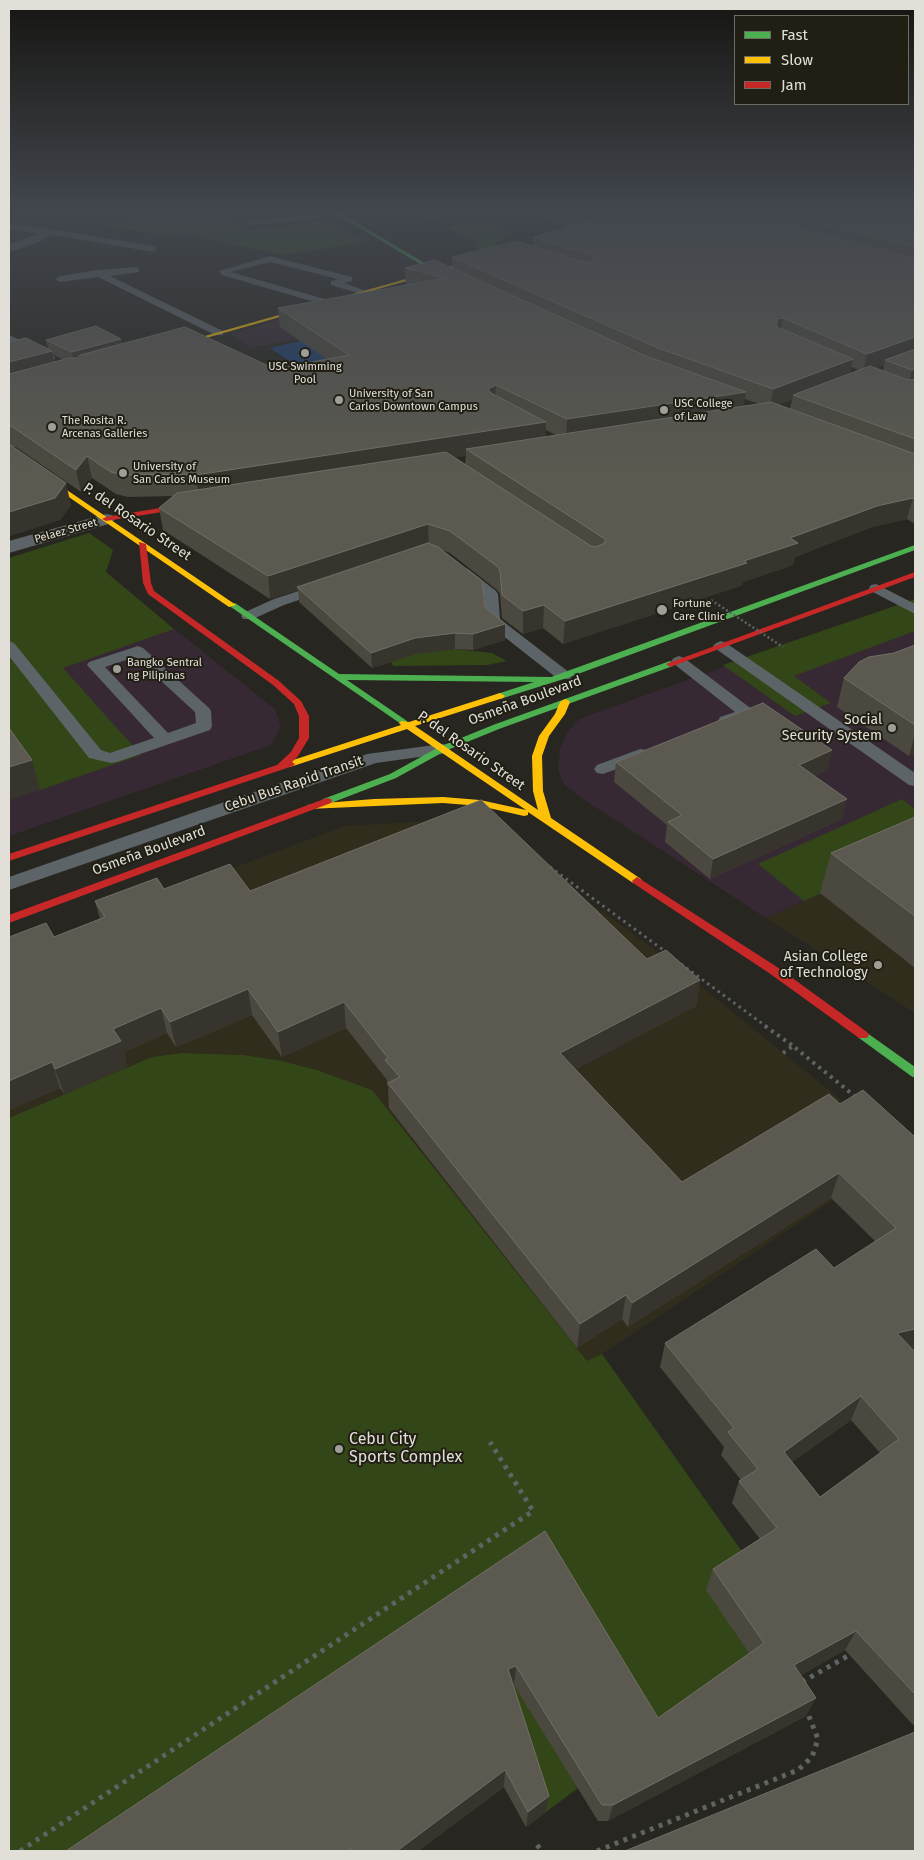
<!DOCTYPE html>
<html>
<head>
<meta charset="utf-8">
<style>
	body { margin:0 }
	#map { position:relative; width:924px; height:1860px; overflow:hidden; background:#282620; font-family:"Fira Sans",sans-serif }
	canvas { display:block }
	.frame { position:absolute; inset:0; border:10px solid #e1dfd8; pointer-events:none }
	.legend { position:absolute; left:734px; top:15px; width:175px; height:90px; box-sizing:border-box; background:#211f14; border:1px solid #6e6c62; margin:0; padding:6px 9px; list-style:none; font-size:15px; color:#e1dfd8 }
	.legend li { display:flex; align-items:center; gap:10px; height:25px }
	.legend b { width:25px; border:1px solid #6e6c62 }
</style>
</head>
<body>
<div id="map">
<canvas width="924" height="1860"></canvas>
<div class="frame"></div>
<ul class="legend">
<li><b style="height:6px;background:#4caf50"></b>Fast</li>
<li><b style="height:6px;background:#ffc107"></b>Slow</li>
<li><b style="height:6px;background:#c62828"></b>Jam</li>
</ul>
</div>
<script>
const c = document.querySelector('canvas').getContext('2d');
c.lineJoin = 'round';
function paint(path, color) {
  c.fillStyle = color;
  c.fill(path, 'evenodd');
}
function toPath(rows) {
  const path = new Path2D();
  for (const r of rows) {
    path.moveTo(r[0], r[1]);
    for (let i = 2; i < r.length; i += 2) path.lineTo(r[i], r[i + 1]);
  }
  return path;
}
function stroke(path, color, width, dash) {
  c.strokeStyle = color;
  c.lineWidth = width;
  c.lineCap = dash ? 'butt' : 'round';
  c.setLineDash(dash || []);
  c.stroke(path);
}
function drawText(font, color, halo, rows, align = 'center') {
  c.font = font + ' "Fira Sans",sans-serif';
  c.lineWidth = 4;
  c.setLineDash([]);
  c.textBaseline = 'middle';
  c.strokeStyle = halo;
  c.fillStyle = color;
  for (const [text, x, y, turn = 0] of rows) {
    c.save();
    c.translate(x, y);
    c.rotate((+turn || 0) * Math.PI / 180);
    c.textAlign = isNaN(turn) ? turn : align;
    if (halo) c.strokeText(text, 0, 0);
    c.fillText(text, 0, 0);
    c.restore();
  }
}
const commercial = toPath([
	[428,277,302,338,251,348,230,334],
	[89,533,113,550,105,574,275,709,281,727,271,745,9,836,9,558],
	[915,601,915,851,766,918,577,795,564,784,558,770,560,750,567,733,579,719,721,668]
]);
const built = toPath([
	[432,821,504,841,665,957,905,1152,602,1354,587,1362,372,1090,317,1070,282,1061,244,1055,182,1053,152,1057,9,1118,9,953,344,826],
	[915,851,915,1013,766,918,804,901]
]);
const green = toPath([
	[120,210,237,210,222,214,244,231,323,221,365,242,283,255,192,236,195,235,183,232,174,236,105,227,133,217,118,214,122,212],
	[411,210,482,210,486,212,469,215,462,213,427,219],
	[478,221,491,224,509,235,504,236,504,240,494,243,500,246,485,251,468,245,477,242,445,228],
	[89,533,113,550,106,572,174,629,63,668,141,755,40,790,9,746,9,558],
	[915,599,915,631,794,676,831,703,795,716,723,665],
	[455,649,492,653,507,661,487,665,393,666,391,662,415,654],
	[902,799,915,809,915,851,804,901,758,864],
	[182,1053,244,1055,282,1061,317,1070,372,1090,587,1361,602,1354,799,1632,578,1788,526,1827,504,1787,418,1851,9,1851,9,1118,152,1057]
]);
const water = toPath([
	[309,339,340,359,300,368,270,348]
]);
const pathFar2 = toPath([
	[550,867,666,952],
	[681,964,767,1027]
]);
const pathFar1 = toPath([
	[765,1026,793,1046],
	[783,1053,793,1046,857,1098]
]);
const path = toPath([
	[802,1682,853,1653],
	[537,1845,542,1851],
	[20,1851,533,1511,490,1442],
	[597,1851,798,1770,812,1757,818,1739,806,1709]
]);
const lane = toPath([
	[335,212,338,212,338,216,252,225,248,223,252,221,335,212],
	[51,229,153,246,157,249,153,252,48,234,47,232,51,229],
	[270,256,352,277,352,281,344,283,369,292,364,295,331,285,331,281,338,279,270,262,231,272,328,300,330,302,325,305,222,275,219,271,270,256],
	[136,267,139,268,139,272,110,276,223,331,223,335,215,335,98,277,60,282,55,279,60,276,97,270,136,267],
	[463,568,468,569,496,591,498,594,500,619,570,673,572,676,570,679,558,679,488,624,486,621,484,595,456,572,463,568],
	[323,583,328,584,330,587,328,590,284,605,253,619,243,619,241,616,243,613,274,599,323,583],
	[876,584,915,604,915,614,871,591,869,588,871,585,876,584],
	[9,641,14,643,101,750,110,753,154,738,87,665,89,662,138,646,143,648,209,708,211,711,212,726,210,730,117,762,111,763,89,758,9,656,9,641],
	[135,657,195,712,196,723,168,733,105,667,135,657],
	[721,641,726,643,915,773,915,786,909,785,716,649,713,646,716,643,721,641],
	[679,656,684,658,753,710,755,713,753,716,726,726,720,725,718,721,720,717,735,712,674,664,671,661,674,658,679,656],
	[442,744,448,745,450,749,448,753,376,763,9,890,9,877,195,812,367,754,442,744],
	[640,749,646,750,649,754,646,758,603,774,597,773,594,769,597,765,640,749]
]);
const street = toPath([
	[9,223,51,229,57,232,37,243,9,252,9,244,38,234,9,229,9,223],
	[9,335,53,355,55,358,53,361,43,361,9,344,9,335],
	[106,514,112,515,115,519,112,523,9,553,9,541,106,514]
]);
const fast = toPath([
	[329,210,335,210,447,276,442,277,329,210],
	[915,545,915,550,567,678,500,699,495,696,497,694,534,682,347,680,407,721,407,725,404,726,228,605,235,603,339,674,551,677,915,545],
	[670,661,674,664,673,666,499,729,445,751,396,778,331,803,323,803,322,801,323,799,390,774,439,747,493,725,670,661],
	[863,1030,915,1067,915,1078,911,1076,859,1038,857,1035,859,1032,863,1030]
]);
const slow = toPath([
	[487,256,491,257,171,348,166,347,487,256],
	[9,451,11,452,236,605,229,607,9,456,9,451],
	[500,693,505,696,503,698,415,726,538,810,533,791,532,756,539,736,555,714,560,702,565,699,568,700,570,702,565,714,549,736,542,756,543,791,551,818,641,879,642,881,641,883,633,883,528,812,528,815,524,816,480,806,443,803,308,809,307,807,308,805,312,804,374,799,443,797,480,800,526,810,407,729,293,766,290,767,285,764,287,762,401,725,399,723,401,721,409,722,500,693]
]);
const jam = toPath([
	[196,502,200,504,199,506,106,521,102,519,106,517,196,502],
	[139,542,146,544,151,583,154,591,279,681,301,701,309,716,309,738,298,756,292,762,295,764,293,766,9,861,9,854,277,765,291,752,299,738,299,716,294,704,273,685,148,594,143,583,139,542],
	[915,572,915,577,673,666,670,667,666,664,915,572],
	[327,798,331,799,332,801,331,803,9,923,9,915,327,798],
	[637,877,777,967,867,1032,869,1035,867,1038,859,1038,769,973,633,883,632,881,637,877]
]);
const pathBridge = toPath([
	[711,600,783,647]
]);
const wall = toPath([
	[364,210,413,210,373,216],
	[534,210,915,210,915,524,907,519,872,527,795,557,793,565,743,582,743,585,563,644,543,628,523,634,502,618,500,594,497,590,450,553,442,550,485,607,505,624,505,640,473,650,455,649,415,654,372,668,299,602,298,590,270,599,163,530,159,508,173,496,128,497,116,494,92,478,81,492,16,447,13,447,71,505,60,520,9,536,9,342,48,349,46,340,121,339,122,344,275,369,327,359,280,327,278,308,406,285,405,268,452,269,452,257,533,246,533,237,566,228],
	[52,354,64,360,54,362],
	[884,365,883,371,876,368,877,368],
	[851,367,859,370,850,374],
	[745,399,759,404,743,406],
	[792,400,790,409,778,405,787,401],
	[546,430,556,435,546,437],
	[466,456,465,464,455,457],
	[915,645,915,753,909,756,837,707,844,678,894,653],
	[832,750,827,770,814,776,842,819,710,879,665,842,667,825,614,782,616,762],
	[915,817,915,968,820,893,831,853],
	[164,889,250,891,647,959,700,980,696,1006,575,1069,682,1182,840,1104,915,1137,915,1350,914,1351,915,1352,915,1723,913,1725,845,1650,801,1675,806,1716,608,1821,598,1821,514,1685,513,1685,549,1796,546,1812,526,1827,504,1787,418,1851,66,1851,545,1531,658,1718,749,1653,706,1590,713,1569,760,1539,732,1503,739,1481,741,1480,721,1455,724,1447,660,1367,665,1343,834,1268,875,1241,831,1198,628,1327,622,1319,577,1348,389,1108,388,1086,387,1085,387,1080,346,1028,282,1057,252,1015,176,1047,167,1033,124,1052,127,1067,64,1094,60,1088,9,1110,54,937,100,919,95,901],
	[851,1420,880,1453,820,1497,792,1462]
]);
const shadedWall = toPath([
	[373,210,413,210,373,216],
	[589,210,646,210,571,230,572,215],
	[783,318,780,336,775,337,777,319],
	[915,337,915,354,885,360,884,365,863,373,867,354],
	[121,339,123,352,75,365,72,352],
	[52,351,56,370,9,383,9,362],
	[853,359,849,378,793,395,792,400,770,408,773,389],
	[915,369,915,388,908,389,912,370],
	[496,385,495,405,488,389],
	[746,392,743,412,566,440,567,419],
	[546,422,546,443,466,449,466,456,199,498,196,475],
	[87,456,92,478,81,492,76,470],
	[66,483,71,505,60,520,9,536,9,512],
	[913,498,907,519,872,527,795,557,793,565,743,582,743,585,563,644,565,621,744,561,790,538,877,506],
	[428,524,429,546,297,587,298,590,270,599,268,576],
	[544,605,543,628,523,634,523,611],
	[505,624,505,640,473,650,473,634],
	[455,633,455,649,415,654,372,668,371,653,415,638],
	[915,734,915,753,909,756],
	[832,750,827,770,795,784,799,765],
	[32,760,40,790,9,800,9,767],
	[847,799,842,819,710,879,713,859],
	[700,980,696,1006,558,1079,560,1053],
	[248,989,252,1015,176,1047,170,1022],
	[344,1002,346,1028,282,1057,278,1032],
	[161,1008,167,1033,124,1052,127,1067,64,1094,55,1069,113,1029],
	[52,1062,60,1088,9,1110,9,1081],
	[839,1173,831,1198,628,1327,632,1303],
	[626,1295,622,1319,577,1348,580,1324],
	[915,1329,915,1350,886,1357,897,1333],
	[861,1396,851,1420,775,1474,784,1452],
	[856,1631,845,1650,784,1684,794,1665],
	[516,1666,514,1685,506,1688,508,1669],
	[816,1698,806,1716,608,1821,613,1805],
	[505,1770,504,1787,418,1851,397,1851],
	[549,1796,546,1812,526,1827,528,1812]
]);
const building = toPath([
	[563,210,589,210,572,215,563,210],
	[630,210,726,210,915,258,915,337,867,354,783,318,777,319,777,327,853,359,773,389,658,348,452,257,517,241,584,262,591,262,595,258,592,255,533,237,630,210],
	[763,210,915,210,915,247,763,210],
	[434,260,646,356,746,392,567,419,496,385,488,389,491,393,546,422,196,475,198,474,124,475,111,472,87,456,76,470,11,426,9,426,9,374,69,358,77,358,80,355,185,327,275,369,349,355,278,308,446,278,405,268,434,260],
	[96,326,121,339,72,352,46,340,96,326],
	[26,338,52,351,9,362,9,342,26,338],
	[915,349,915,369,912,370,885,360,915,349],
	[870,366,908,380,915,379,915,439,793,395,870,366],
	[771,402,915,454,915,500,913,498,877,506,790,538,798,543,744,561,747,563,565,621,544,605,523,611,502,595,500,571,498,567,450,531,428,524,268,576,159,508,177,493,446,452,591,546,596,547,605,543,605,539,466,449,771,402],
	[9,444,66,483,55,498,9,512,9,444],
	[428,543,438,547,482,581,485,607,505,624,473,634,455,633,415,638,371,653,297,587,428,543],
	[915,645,915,725,844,678,859,662,869,657,894,653,915,645],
	[763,703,832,750,799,765,847,799,713,859,668,822,682,815,616,762,763,703],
	[9,728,32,760,9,767,9,728],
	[481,800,647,959,666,950,700,980,560,1053,682,1182,829,1094,840,1104,863,1090,915,1137,915,1329,897,1333,915,1352,915,1694,856,1631,794,1665,816,1698,613,1805,602,1805,516,1666,508,1669,549,1796,528,1812,505,1770,397,1851,352,1851,350,1848,346,1851,66,1851,545,1531,658,1718,764,1643,713,1569,777,1528,739,1481,758,1469,728,1432,734,1428,665,1343,816,1249,834,1268,896,1228,839,1173,632,1303,626,1295,580,1324,388,1083,400,1077,385,1060,388,1058,344,1002,278,1032,248,989,170,1022,161,1008,113,1029,121,1041,55,1069,52,1062,9,1081,9,937,46,923,54,937,105,917,95,901,157,878,164,889,230,864,250,891,481,800],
	[861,1396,899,1439,820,1497,784,1452,861,1396],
	[915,817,915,916,831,853,915,817],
	[915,1732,915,1851,625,1851,915,1732]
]);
const markers = [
	[305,353,5,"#a09e98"],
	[339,400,5,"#a09e98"],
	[664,410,5,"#a09e98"],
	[52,427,5,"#a09e98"],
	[123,473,5,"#a09e98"],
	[662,610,6,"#a09e98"],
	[117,669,5,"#a09e98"],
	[892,728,5,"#a09e98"],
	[878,965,5,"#a09e98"],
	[339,1449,5,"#a09e98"]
];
const farPoinames = [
	["USC Swimming",305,367,"center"],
	["Pool",305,380,"center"],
	["University of San",349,394],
	["Carlos Downtown Campus",349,407],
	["USC College",674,404],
	["of Law",674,417],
	["The Rosita R.",62,421],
	["Arcenas Galleries",62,434],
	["University of",133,467],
	["San Carlos Museum",133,480],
	["Fortune",673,604],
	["Care Clinic",673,617],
	["Bangko Sentral",127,663],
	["ng Pilipinas",127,676]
];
const farStreetnames = [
	["Pelaez Street",66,531,-16]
];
const streetNames = [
	["P. del Rosario Street",137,522,34],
	["Osmeña Boulevard",525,701,-20],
	["P. del Rosario Street",471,751,35],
	["Cebu Bus Rapid Transit",294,784,-19],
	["Osmeña Boulevard",149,851,-20]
];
const poiNames = [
	["Social",882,720],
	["Security System",882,736],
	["Asian College",868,957],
	["of Technology",868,973]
];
const nearPoinames = [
	["Cebu City",349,1440],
	["Sports Complex",349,1458]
];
paint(commercial, '#372933');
paint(built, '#312d1d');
paint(green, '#324617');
paint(water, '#1f3d6a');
stroke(pathFar2, '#5e6364', 3, [2.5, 4]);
stroke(pathFar1, '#5e6364', 4, [3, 4.5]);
stroke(path, '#5e6364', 5, [4, 5.5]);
paint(lane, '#5c6467');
paint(street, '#5c6467');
paint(fast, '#4caf50');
paint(slow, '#ffc107');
paint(jam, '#c62828');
stroke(pathBridge, '#5e6364', 2.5, [2, 2.5]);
paint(wall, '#4b493f');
paint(shadedWall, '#36342c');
paint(building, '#5b5950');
stroke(building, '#706e65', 1);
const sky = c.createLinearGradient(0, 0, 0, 471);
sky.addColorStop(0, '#161512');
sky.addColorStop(0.45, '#42474e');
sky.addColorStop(1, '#42474e00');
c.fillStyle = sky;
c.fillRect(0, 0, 924, 471);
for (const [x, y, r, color] of markers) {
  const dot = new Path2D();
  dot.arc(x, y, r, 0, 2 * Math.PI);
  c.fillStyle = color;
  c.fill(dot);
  stroke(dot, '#211f14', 2);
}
drawText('11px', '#e1dfd8', '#211f14', farPoinames, 'left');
drawText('11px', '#e1dfd8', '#211f14', farStreetnames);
drawText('14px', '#e1dfd8', '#211f14', streetNames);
drawText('14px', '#e1dfd8', '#211f14', poiNames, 'right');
drawText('16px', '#e1dfd8', '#211f14', nearPoinames, 'left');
</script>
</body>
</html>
